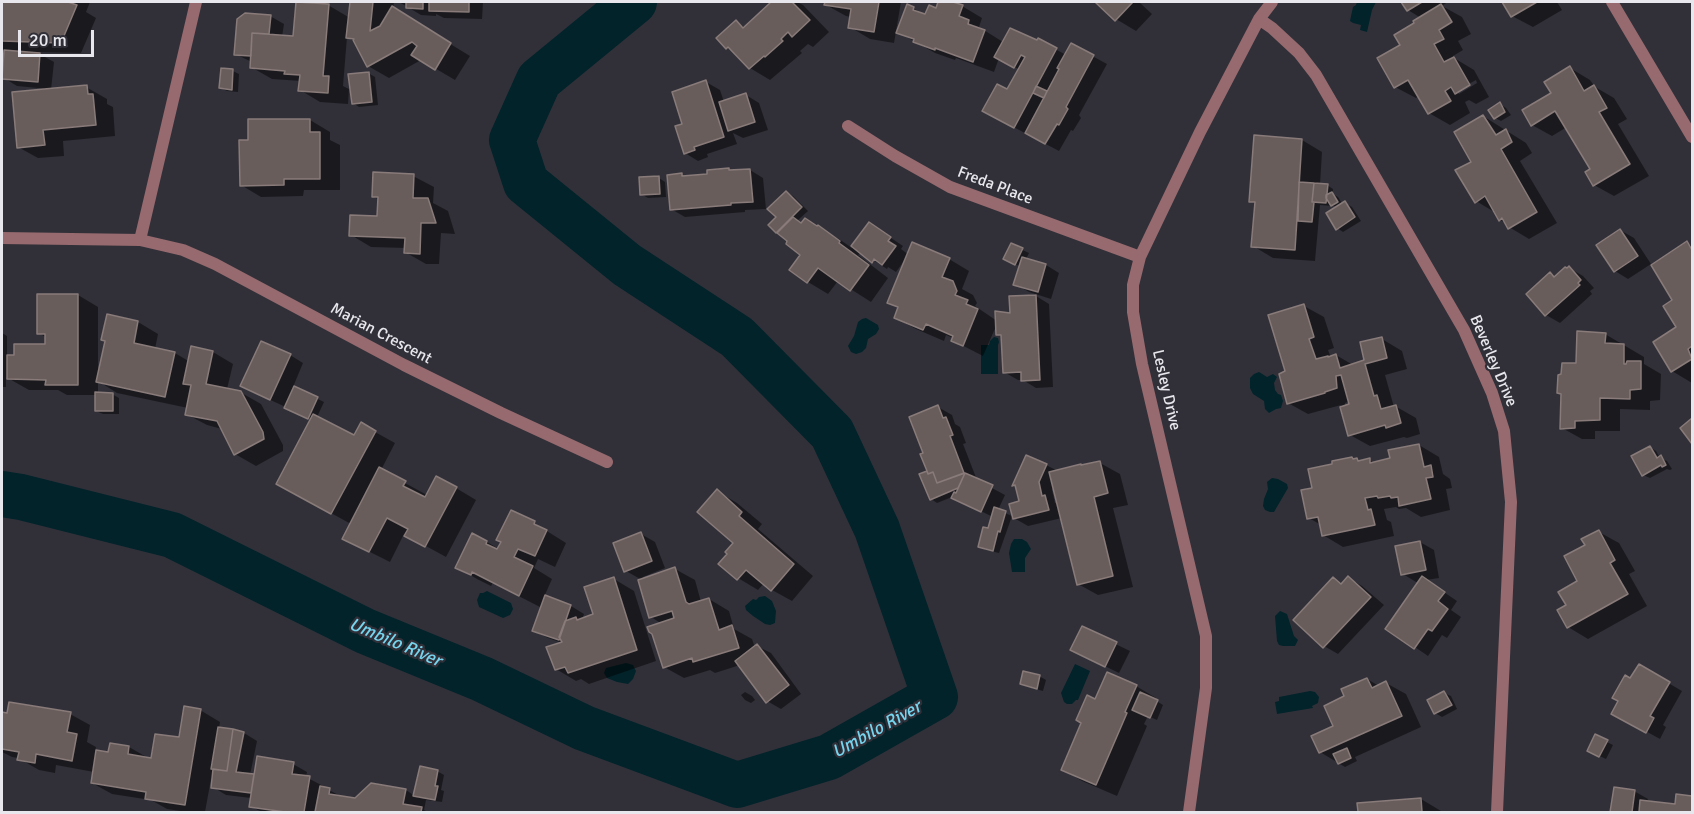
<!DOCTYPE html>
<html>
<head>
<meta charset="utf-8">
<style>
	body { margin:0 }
	#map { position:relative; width:1694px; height:814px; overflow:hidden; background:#313039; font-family:Signika,sans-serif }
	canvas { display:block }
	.frame { position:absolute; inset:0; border:3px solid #e8e7ed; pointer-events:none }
	.scale { position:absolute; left:18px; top:30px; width:76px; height:27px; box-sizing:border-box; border:3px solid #e8e7ed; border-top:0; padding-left:8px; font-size:18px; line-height:21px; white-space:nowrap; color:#e8e7ed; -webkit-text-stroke:4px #313039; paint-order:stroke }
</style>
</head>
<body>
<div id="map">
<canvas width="1694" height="814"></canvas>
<div class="frame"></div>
<div class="scale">20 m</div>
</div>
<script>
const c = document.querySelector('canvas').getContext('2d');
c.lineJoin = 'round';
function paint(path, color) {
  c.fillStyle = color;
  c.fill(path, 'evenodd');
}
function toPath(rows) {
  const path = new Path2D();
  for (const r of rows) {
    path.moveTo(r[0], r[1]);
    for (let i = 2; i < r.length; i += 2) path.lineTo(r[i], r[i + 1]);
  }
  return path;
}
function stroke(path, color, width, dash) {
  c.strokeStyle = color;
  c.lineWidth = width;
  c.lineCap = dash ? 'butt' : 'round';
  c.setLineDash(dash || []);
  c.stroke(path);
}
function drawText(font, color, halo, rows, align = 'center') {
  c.font = font + ' Signika,sans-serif';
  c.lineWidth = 4.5;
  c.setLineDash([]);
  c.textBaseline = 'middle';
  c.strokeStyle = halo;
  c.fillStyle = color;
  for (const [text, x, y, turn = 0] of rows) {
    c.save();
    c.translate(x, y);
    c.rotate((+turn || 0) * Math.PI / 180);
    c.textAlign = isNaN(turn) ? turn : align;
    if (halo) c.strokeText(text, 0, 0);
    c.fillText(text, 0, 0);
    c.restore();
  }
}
const water = toPath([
	[1357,2,1376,2,1372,10,1367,32,1360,30,1361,25,1353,23,1350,21,1353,7,1356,5],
	[866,318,878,325,879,329,876,334,868,339,866,348,862,352,856,354,851,352,848,346,854,336,858,322,862,319],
	[994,337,998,338,999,342,998,345,998,374,981,374,981,345,989,345,990,341],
	[1259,372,1267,377,1273,374,1277,377,1274,383,1275,390,1278,394,1281,395,1283,401,1281,408,1276,409,1269,413,1265,409,1264,401,1253,394,1250,388,1250,378,1254,374],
	[1272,478,1278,479,1287,484,1288,488,1274,512,1270,512,1265,510,1263,506,1264,499,1268,489,1267,482],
	[1014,539,1022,539,1027,542,1031,549,1025,558,1025,572,1012,572,1009,553,1011,544],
	[487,591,511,603,513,609,510,615,503,618,479,607,477,600,480,593,483,593],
	[765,596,772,601,776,611,775,623,770,625,765,624,753,616,746,610,745,606,753,599,756,600,759,597],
	[1280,611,1287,614,1294,636,1298,640,1295,646,1283,646,1279,645,1277,641,1275,616],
	[626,663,633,665,636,671,633,679,628,684,617,682,607,678,604,673,606,668],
	[1075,664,1090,671,1078,700,1076,700,1072,704,1067,704,1064,702,1061,693],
	[1310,691,1315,692,1319,697,1318,703,1312,706,1313,708,1277,714,1275,702,1279,701,1279,697]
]);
const shadow = toPath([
	[2,2,90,2,86,12,96,18,81,53,36,52,54,62,51,90,86,87,107,99,107,104,113,107,115,136,63,141,64,156,38,158,18,147,48,89,17,86,4,78,6,51,2,50],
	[352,2,394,2,393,9,470,56,455,80,421,60,389,78,368,66,355,42,347,37,343,86,349,89,348,104,320,102,300,90,301,81,272,79,251,67,252,62,235,54,239,20,270,16,284,24,282,37,295,38,328,5,350,18],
	[399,2,483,2,482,19,444,18,436,14,436,16,421,15],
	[774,2,797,2,803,5,829,32,813,47,808,44,800,51,802,53,770,80,750,68,735,52,727,48,718,38,736,22,745,28],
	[826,2,901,2,894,43,870,39,850,27,851,17,846,16,826,5],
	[940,2,949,2,962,6,982,18,979,27,1003,42,1037,42,1039,40,1066,55,1072,45,1107,64,1079,115,1081,118,1073,131,1071,130,1059,151,1004,122,1008,91,1020,70,999,58,994,72,956,58,955,60,935,53,898,32,913,8,927,16,937,10],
	[1097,2,1139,2,1152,14,1136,31,1116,19],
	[1403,2,1445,2,1446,3,1442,6,1462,17,1471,34,1458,41,1463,50,1453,56,1454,58,1474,70,1489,97,1476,104,1469,100,1465,102,1470,113,1450,125,1429,113,1419,96,1416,98,1395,87,1402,45,1421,18,1408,10],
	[1476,80,1477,83,1459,94,1456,91],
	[1504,2,1557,2,1562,10,1533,27,1512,16],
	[1570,68,1590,80,1595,87,1614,98,1627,119,1618,124,1649,176,1614,196,1594,185,1592,169,1567,127,1552,136,1532,125],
	[233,71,239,74,238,92,227,91,221,88],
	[368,73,375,77,378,105,359,107,353,103],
	[706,82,720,90,724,102,746,95,759,103,768,130,743,138,733,133,737,144,707,154,708,157,698,161,685,153,684,125],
	[1500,104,1506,108,1511,115,1501,121,1495,118],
	[1483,116,1526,143,1532,153,1520,161,1557,223,1529,239,1509,227,1506,223,1500,220,1496,213,1476,201,1473,162],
	[310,120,330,132,330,140,340,145,340,190,304,190,303,196,261,197,241,185,249,141],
	[1302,140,1322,152,1320,185,1327,185,1333,189,1333,194,1338,197,1343,205,1345,203,1352,207,1361,221,1343,232,1337,228,1338,208,1332,205,1332,206,1320,205,1315,261,1273,258,1253,246,1256,204,1251,201],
	[750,170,763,178,766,209,745,210,745,212,685,217,671,209,681,175,685,177],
	[413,176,434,187,433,203,448,211,455,234,441,233,439,264,426,264,405,252,406,248,371,247,351,235,378,218,379,200,373,196],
	[659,178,665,182,666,197,648,198,641,194],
	[786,192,793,196,808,211,797,221,802,224,805,220,839,239,852,248,870,224,903,246,901,249,909,255,949,259,969,271,962,289,973,295,977,303,975,306,997,321,1012,314,1036,296,1049,304,1053,387,1036,388,1023,380,1018,380,1004,372,1002,337,997,334,997,324,983,356,952,340,953,338,946,335,944,341,916,329,895,318,899,308,889,302,906,258,896,272,888,267,887,269,861,252,858,255,888,278,871,302,838,281,828,294,808,282,791,269,802,254,789,241,777,232,778,217],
	[1620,230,1634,238,1651,264,1628,279,1615,271],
	[1687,243,1692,246,1692,383,1672,371,1678,328,1674,301],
	[1012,245,1029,253,1026,259,1046,265,1059,273,1051,299,1029,292,1015,284,1021,267,1011,262],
	[1569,268,1583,276,1594,288,1590,291,1592,294,1560,323,1546,315,1550,274,1556,277],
	[78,295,98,307,98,374,99,374,106,342,108,316,138,322,158,334,155,349,175,353,190,362,193,348,213,352,233,364,227,389,240,392,261,404,283,445,283,451,256,466,235,454,222,429,207,425,186,414,188,408,117,393,98,381,98,394,112,394,119,398,119,414,103,414,96,411,97,395,67,395,58,390,29,390,6,377,6,387,2,387,2,333,7,336,7,356,16,356,47,345,47,338,39,333],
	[1304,306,1324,317,1334,348,1328,350,1331,358,1336,355,1353,365,1365,361,1382,339,1402,351,1407,369,1385,375,1394,407,1395,406,1416,418,1420,434,1407,438,1404,437,1370,446,1350,435,1341,405,1308,414,1288,403,1287,372],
	[1350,401,1351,405,1345,407,1345,403],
	[1605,334,1644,357,1644,364,1661,374,1660,400,1650,401,1650,410,1620,409,1620,431,1595,431,1595,439,1582,439,1562,428,1577,365],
	[290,355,303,363,293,387,324,402,317,417,354,437,375,432,395,443,381,470,427,495,456,488,476,500,446,557,404,534,390,562,364,549,351,524,298,495,312,419,255,393],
	[938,407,952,415,955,424,960,427,966,443,963,444,977,480,1005,495,998,510,1012,516,999,553,986,550,980,546,989,530,993,517,952,497,937,503,931,499,930,475,925,454],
	[1419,445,1439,457,1443,474,1450,479,1452,488,1446,489,1450,510,1421,517,1406,508,1399,509,1396,507,1384,509,1387,520,1391,522,1394,536,1343,547,1323,535,1321,525,1309,518,1314,489,1355,460,1361,462,1369,460,1375,463,1391,459],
	[1650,447,1656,451,1660,458,1667,461,1672,469,1670,470,1667,469,1650,478,1643,475],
	[1100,463,1120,474,1128,505,1113,508,1133,587,1098,595,1078,584,1062,518,1028,526,1014,518,1021,502,1017,486,1014,485,1046,465,1058,471],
	[1054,485,1059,505,1055,503,1052,490],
	[717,491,737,503,762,524,758,529,813,576,792,601,772,590,764,583,758,590,738,578,735,542],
	[511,512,534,523,566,543,555,567,538,559,534,568,552,579,544,597,571,606,584,614,582,620,595,615,614,579,634,591,656,661,589,684,581,679,576,681,556,669,562,643,548,638,534,631,542,608,493,583,491,586,477,579,457,567,487,542,499,549],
	[1599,532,1619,543,1635,571,1629,574,1647,606,1588,639,1568,627,1568,606,1579,581,1587,546],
	[641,534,655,542,665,568,643,577,644,580,675,569,695,580,701,602,709,599,729,611,734,629,752,639,755,648,757,646,771,653,801,694,781,709,767,701,740,665,715,673,710,670,684,678,664,667,662,624,651,617,642,580,626,571],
	[1420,542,1434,550,1439,578,1426,580,1457,601,1451,610,1461,617,1447,638,1442,635,1428,656,1387,628,1420,582,1416,582,1403,574],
	[1349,578,1362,586,1384,605,1338,654,1324,646,1333,579,1343,584],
	[1082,628,1130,651,1119,673,1086,657],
	[1639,666,1682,691,1663,725,1666,727,1660,739,1613,713],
	[1039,676,1046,680,1043,691,1028,687,1022,684],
	[1367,679,1379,686,1386,683,1406,694,1421,727,1355,757,1357,761,1345,767,1320,752,1335,727,1346,697],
	[1136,686,1156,698,1155,700,1163,705,1157,720,1148,716,1144,724,1147,726,1117,796,1082,781,1062,769,1096,701],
	[745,692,752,696,755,700,751,703,745,700,741,695],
	[1444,693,1451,696,1457,709,1442,717,1435,713],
	[200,710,220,722,219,728,244,733,257,741,250,775,255,775,293,764,307,772,306,777,323,786,323,788,329,790,344,798,356,800,406,790,415,796,437,771,444,775,441,790,444,791,442,802,426,800,424,810,428,812,262,812,250,806,251,798,226,795,213,787,213,780,211,779,205,812,187,812,167,809,151,800,112,794,92,783,94,772,56,765,55,773,39,770,18,758,12,757,2,752,2,714,9,715,70,714,90,725,87,742,96,747,95,752,110,754,129,747,150,759,180,739],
	[1607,742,1613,745,1606,759,1595,754],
	[1615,789,1634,791,1648,799,1647,802,1677,806,1678,795,1692,797,1692,812,1612,812],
	[1421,799,1441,811,1441,812,1359,812,1359,804]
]);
const river = toPath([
	[2,494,21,497,172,535,365,631,482,679,584,728,737,785,829,757,935,697,877,529,832,433,737,337,627,265,526,183,512,140,539,80,634,2]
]);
const building = toPath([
	[2,2,68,2,77,5,61,43,2,41,2,2],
	[296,2,329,4,323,76,329,76,328,93,298,91,300,75,284,74,285,71,250,68,252,33,293,36,296,2],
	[350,2,373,2,370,31,380,26,392,6,451,43,435,70,411,55,417,46,412,42,367,67,353,40,354,39,346,38,350,2],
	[406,2,423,2,423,9,406,8,406,2],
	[429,2,469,2,469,12,429,11,429,2],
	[771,2,792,2,810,20,792,37,788,32,781,39,783,41,765,57,764,56,749,69,728,47,726,49,716,38,736,20,743,28,771,2],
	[825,2,879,2,874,32,848,28,851,9,824,5,825,2],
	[938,2,953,2,963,5,959,16,969,20,968,24,985,30,973,62,935,48,935,50,913,42,914,39,896,33,907,4,914,7,913,10,925,14,929,5,936,8,938,2],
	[1095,2,1133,2,1115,21,1095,2],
	[1401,2,1422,2,1407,11,1401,2],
	[1502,2,1537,2,1511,17,1502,2],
	[1441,4,1452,22,1439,30,1444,39,1434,44,1444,62,1454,57,1470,85,1455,94,1451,87,1445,91,1451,101,1428,114,1408,80,1394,88,1377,58,1400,45,1394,35,1414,23,1413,21,1441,4],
	[245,13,271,15,269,34,252,33,251,56,234,55,237,19,245,13],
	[1010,28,1037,40,1038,38,1057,48,1014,128,982,111,997,84,1007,89,1025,57,1021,55,1014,68,994,57,1010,28],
	[1071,43,1094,55,1066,107,1068,109,1059,125,1057,124,1045,144,1025,133,1059,69,1057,68,1071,43],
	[4,50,40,53,38,82,2,79,4,50],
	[1570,66,1584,91,1594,85,1607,108,1599,112,1630,164,1593,186,1585,172,1590,169,1555,111,1531,126,1522,110,1551,93,1544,82,1570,66],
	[221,68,233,69,232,90,219,88,221,68],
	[369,72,372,102,352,104,348,74,369,72],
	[706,80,724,137,694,147,695,150,684,154,675,126,682,124,672,92,706,80],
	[87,85,88,94,93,94,96,125,43,130,45,145,17,148,12,92,87,85],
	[1036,86,1047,91,1044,98,1033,93,1036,86],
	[746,93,755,122,728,131,719,102,746,93],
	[1500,102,1505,112,1494,119,1488,110,1500,102],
	[1483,115,1496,135,1506,129,1512,142,1501,149,1537,212,1508,229,1502,218,1499,221,1485,196,1475,203,1455,170,1471,162,1454,132,1483,115],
	[248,119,310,119,310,132,320,132,320,179,284,179,284,185,240,186,239,140,248,140,248,119],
	[1254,135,1302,139,1295,250,1251,247,1255,202,1249,202,1254,135],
	[729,168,729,170,750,169,753,202,731,203,731,205,670,210,667,175,682,173,682,176,707,174,707,170,729,168],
	[373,172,414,174,413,198,428,198,436,223,421,223,420,254,404,253,405,238,349,236,350,215,377,216,378,197,372,197,373,172],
	[659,176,660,194,640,195,639,177,659,176],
	[1299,182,1314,183,1312,202,1314,202,1312,222,1298,221,1299,182],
	[1314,183,1328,184,1326,203,1312,202,1314,183],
	[786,191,802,207,776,233,768,225,776,217,767,209,786,191],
	[1332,192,1338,202,1331,206,1326,198,1326,195,1332,192],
	[1345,201,1355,217,1336,230,1326,213,1345,201],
	[793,217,801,223,805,218,817,226,818,225,840,241,839,243,869,265,850,291,818,268,807,283,789,270,800,255,786,244,787,241,777,233,793,217],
	[869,222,891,237,888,241,896,246,882,265,874,259,872,263,851,246,869,222],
	[1620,229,1638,256,1614,272,1596,245,1620,229],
	[1687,241,1692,250,1692,346,1688,349,1692,359,1671,372,1653,342,1676,327,1663,306,1672,300,1651,265,1687,241],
	[912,242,950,258,942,277,953,281,957,291,955,295,968,300,966,304,978,309,963,346,951,341,953,336,926,324,923,330,894,318,898,307,887,303,912,242],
	[1011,243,1023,248,1015,265,1003,259,1011,243],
	[1022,257,1046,264,1038,292,1013,285,1022,257],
	[1569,266,1581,280,1578,283,1580,285,1545,316,1526,294,1550,272,1554,277,1565,267,1567,268,1569,266],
	[37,294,78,294,78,385,45,385,46,380,7,379,7,355,14,355,14,344,45,344,45,334,37,334,37,294],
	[1036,295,1040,380,1021,381,1021,372,1003,373,1001,335,996,335,995,311,1010,313,1009,296,1036,295],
	[1304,304,1314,337,1309,339,1316,359,1328,356,1328,357,1336,354,1340,368,1364,360,1360,342,1382,337,1387,358,1365,364,1374,396,1377,395,1381,409,1396,405,1401,423,1386,428,1385,425,1348,436,1340,407,1349,404,1341,375,1336,376,1337,388,1325,392,1325,393,1287,404,1279,374,1285,371,1268,315,1304,304],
	[107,314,138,321,134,343,175,352,165,397,96,382,105,341,101,340,107,314],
	[1577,331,1606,333,1605,343,1624,344,1624,364,1626,364,1627,361,1641,361,1641,389,1630,390,1630,399,1600,398,1600,420,1575,421,1575,428,1560,429,1561,394,1557,393,1558,375,1561,374,1562,363,1576,363,1577,331],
	[261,341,291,354,270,400,240,386,261,341],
	[191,346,213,351,206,384,241,391,263,432,264,439,234,455,217,421,185,415,191,385,183,384,191,346],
	[294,386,318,397,308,419,284,408,294,386],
	[95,392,113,393,113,411,95,411,95,392],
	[938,405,943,418,946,417,953,435,950,436,964,473,937,483,933,472,928,474,927,471,920,454,923,453,909,417,938,405],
	[313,414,354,435,361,422,376,431,331,514,276,484,313,414],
	[1692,418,1692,444,1680,428,1692,418],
	[1419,444,1424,467,1431,465,1433,477,1426,478,1431,499,1399,506,1398,497,1391,498,1390,496,1378,498,1377,496,1365,498,1368,510,1371,509,1375,525,1322,536,1318,517,1307,519,1301,490,1312,488,1308,469,1332,464,1332,461,1352,457,1353,459,1357,458,1358,461,1370,458,1370,463,1390,458,1388,450,1419,444],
	[1650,446,1657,458,1661,455,1666,465,1662,467,1661,465,1642,476,1631,456,1650,446],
	[1026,455,1047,464,1039,482,1042,496,1045,495,1049,510,1013,519,1009,504,1019,501,1015,485,1012,486,1026,455],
	[1100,461,1108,493,1094,497,1113,576,1077,585,1049,472,1081,464,1081,465,1100,461],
	[379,467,406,481,403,486,425,497,436,476,457,487,425,547,404,536,408,529,387,518,369,552,342,539,379,467],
	[927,471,928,474,933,472,937,483,965,473,958,488,930,500,919,474,927,471],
	[965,473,993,485,981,512,951,498,954,492,956,493,965,473],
	[717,489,742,512,739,516,794,564,771,591,746,570,737,580,718,564,727,554,725,552,733,543,697,512,717,489],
	[994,507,1006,511,1000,532,998,531,993,551,978,547,983,527,988,528,994,507],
	[511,510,535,521,534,524,547,530,535,556,518,549,514,557,533,566,519,596,472,572,471,575,455,568,472,533,487,541,486,544,497,549,501,542,496,540,511,510],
	[1599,530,1615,560,1610,563,1628,594,1567,628,1557,610,1566,605,1558,592,1577,581,1564,556,1585,545,1581,539,1599,530],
	[641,532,652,561,624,572,613,543,641,532],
	[1420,541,1426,570,1401,575,1395,546,1420,541],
	[675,567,686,602,689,604,709,598,719,630,732,625,739,648,693,662,692,658,663,668,652,634,649,632,647,627,674,618,672,611,649,618,638,580,675,567],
	[1348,576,1371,597,1323,648,1293,620,1333,577,1341,584,1348,576],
	[1422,576,1445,592,1438,601,1448,609,1432,631,1428,629,1414,649,1385,629,1422,576],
	[614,577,637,650,568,673,565,667,555,670,546,647,562,642,559,637,565,621,576,617,577,620,593,614,584,587,614,577],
	[545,595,571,605,559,640,532,631,545,595],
	[1082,626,1117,642,1105,667,1070,650,1082,626],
	[757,644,789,685,766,703,735,661,757,644],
	[1639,664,1670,682,1650,716,1654,718,1646,733,1611,714,1618,701,1612,698,1625,675,1630,678,1639,664],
	[1023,671,1040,675,1037,689,1020,684,1023,671],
	[1107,672,1137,685,1125,712,1127,713,1096,785,1061,770,1081,723,1076,720,1087,695,1095,699,1107,672],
	[1367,678,1372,688,1386,681,1402,716,1319,753,1311,736,1333,726,1324,706,1344,696,1341,689,1367,678],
	[1444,691,1452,705,1434,714,1427,700,1444,691],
	[1140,692,1158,700,1150,718,1132,710,1140,692],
	[9,702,71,712,67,732,77,734,72,761,36,754,35,763,17,760,19,752,2,749,2,712,7,713,9,702],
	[184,706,201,709,185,805,145,799,146,792,91,783,96,750,108,752,110,743,129,746,128,754,151,758,155,734,179,737,184,706],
	[218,727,233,729,227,771,211,769,218,727],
	[233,729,244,732,236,772,254,774,251,793,211,788,213,769,227,771,233,729],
	[1595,734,1608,740,1599,757,1587,751,1595,734],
	[1347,748,1351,758,1338,764,1333,754,1347,748],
	[257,756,294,762,292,774,310,776,304,812,285,812,249,807,257,756],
	[420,766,438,770,435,786,438,786,435,800,413,796,420,766],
	[371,783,406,789,403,804,422,807,421,812,315,812,320,786,330,788,329,794,355,798,371,783],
	[1614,787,1635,790,1632,812,1610,812,1614,787],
	[1676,794,1692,796,1692,812,1639,812,1640,800,1675,804,1676,794],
	[1421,798,1422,812,1358,812,1357,803,1421,798]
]);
const street = toPath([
	[1612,2,1692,137],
	[1259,19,1272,28,1299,53,1316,75,1464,330,1492,393,1504,431,1511,502,1497,812],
	[848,126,895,156,950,187,1140,257],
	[2,238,140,240,183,250,215,264,404,365,501,413,607,462],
	[140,240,196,2],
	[1189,812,1206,688,1206,636,1142,364,1133,312,1133,285,1140,257,1200,132,1259,19,1272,2]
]);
const streetNames = [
	["Freda Place",995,186,21],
	["Marian Crescent",381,334,28],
	["Beverley Drive",1493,361,67],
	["Lesley Drive",1166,390,77]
];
const waterNames = [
	["Umbilo River",395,643,23],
	["Umbilo River",877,730,-29]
];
paint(water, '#02232a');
paint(shadow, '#0007');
stroke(river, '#02232a', 46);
paint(building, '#695d5b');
stroke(building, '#887b79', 1.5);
stroke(street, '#966a6e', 12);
drawText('16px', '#e8e7ed', '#313039', streetNames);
drawText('italic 18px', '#76d5ee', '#313039', waterNames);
</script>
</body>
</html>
